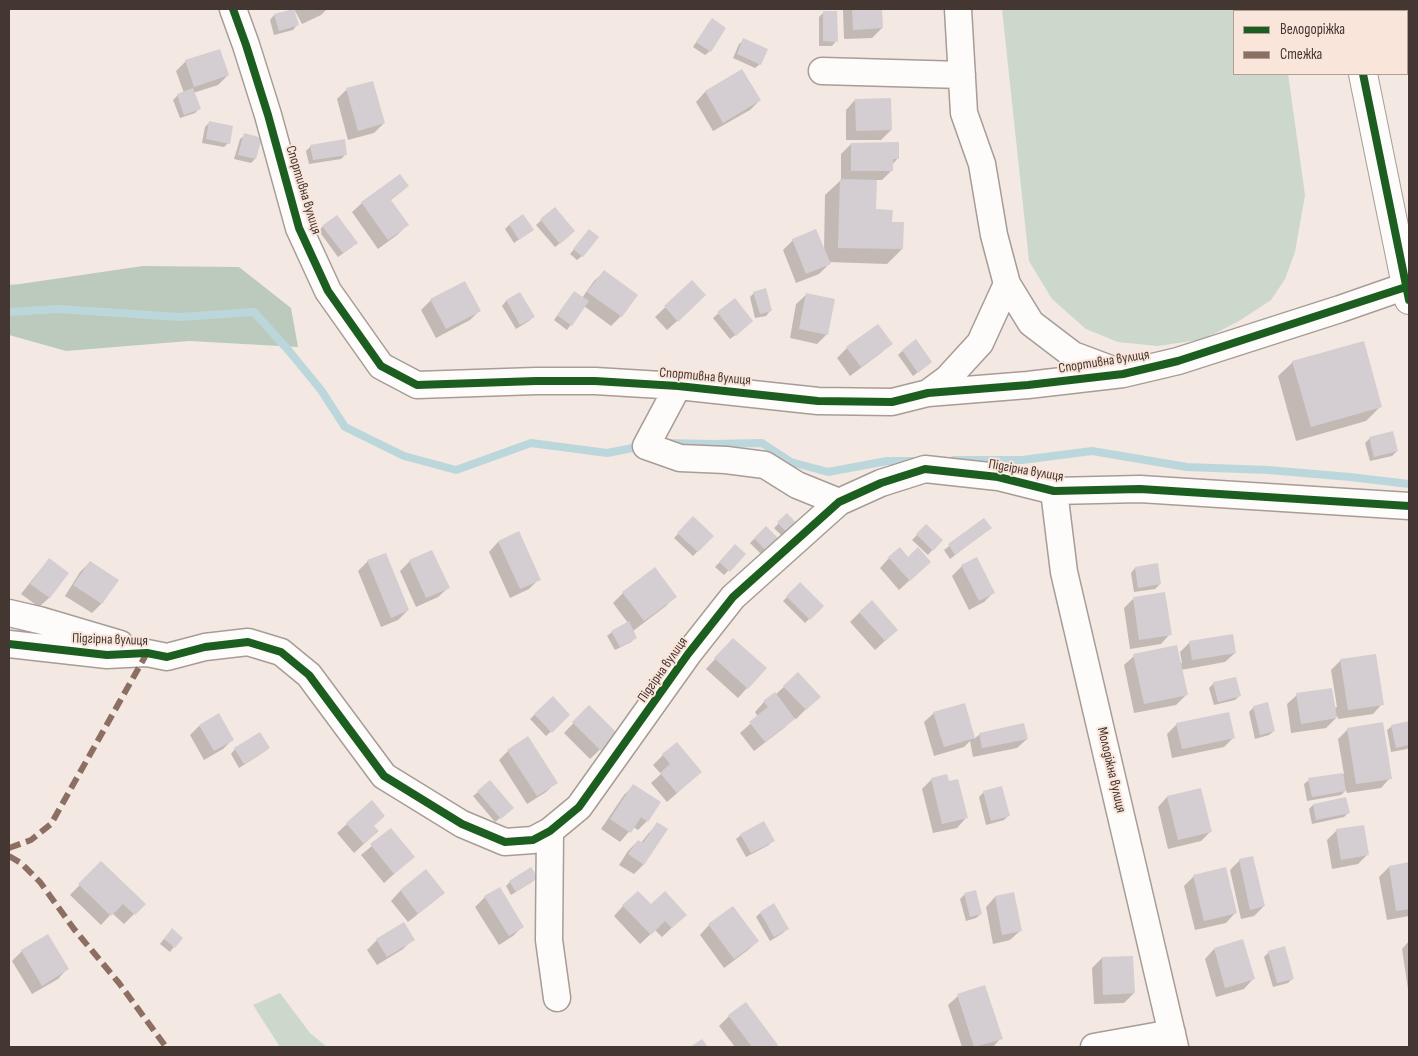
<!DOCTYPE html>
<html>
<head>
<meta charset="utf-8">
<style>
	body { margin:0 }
	#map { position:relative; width:1418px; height:1056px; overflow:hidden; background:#f3e8e2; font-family:"Sofia Sans Condensed",sans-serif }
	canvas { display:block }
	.frame { position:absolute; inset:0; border:10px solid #443630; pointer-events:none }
	.legend { position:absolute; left:1233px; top:10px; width:175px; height:65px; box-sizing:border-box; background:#fae5db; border:1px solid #b19f97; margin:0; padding:6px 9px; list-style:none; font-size:15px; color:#443630 }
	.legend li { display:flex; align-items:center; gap:10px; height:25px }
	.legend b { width:25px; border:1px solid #b19f97 }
</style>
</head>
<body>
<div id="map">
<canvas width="1418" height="1056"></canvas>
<div class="frame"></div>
<ul class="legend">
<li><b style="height:6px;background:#1b5e20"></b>Велодоріжка</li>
<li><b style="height:6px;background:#8d6e63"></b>Стежка</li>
</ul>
</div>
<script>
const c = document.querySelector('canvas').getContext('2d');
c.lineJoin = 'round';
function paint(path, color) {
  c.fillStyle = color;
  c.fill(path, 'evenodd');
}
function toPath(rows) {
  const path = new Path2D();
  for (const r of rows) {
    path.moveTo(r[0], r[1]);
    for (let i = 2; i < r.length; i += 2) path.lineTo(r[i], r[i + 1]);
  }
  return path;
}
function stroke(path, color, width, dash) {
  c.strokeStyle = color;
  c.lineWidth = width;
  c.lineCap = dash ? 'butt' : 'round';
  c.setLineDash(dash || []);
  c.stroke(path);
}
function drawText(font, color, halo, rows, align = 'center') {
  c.font = font + ' "Sofia Sans Condensed",sans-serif';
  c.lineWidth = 4;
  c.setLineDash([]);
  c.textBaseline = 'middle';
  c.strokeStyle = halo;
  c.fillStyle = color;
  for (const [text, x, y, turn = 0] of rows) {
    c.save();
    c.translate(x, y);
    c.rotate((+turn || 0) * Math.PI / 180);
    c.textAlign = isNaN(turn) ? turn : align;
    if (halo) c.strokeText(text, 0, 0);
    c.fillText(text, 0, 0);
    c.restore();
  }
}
const green = toPath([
	[1002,9,1279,9,1279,11,1234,11,1234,74,1288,74,1305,195,1295,252,1285,279,1271,300,1239,321,1204,339,1158,346,1118,342,1086,329,1052,299,1029,261],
	[280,993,310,1033,327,1047,280,1047,253,1005]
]);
const forest = toPath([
	[143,266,239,267,291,308,298,347,189,341,66,351,9,335,9,285,20,284]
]);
const shadow = toPath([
	[294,9,327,9,321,15,302,24],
	[843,9,881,9,882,28,872,38,844,39],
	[824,12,836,41,832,46,819,46,819,17],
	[274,15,297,25,293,30,274,35,270,20],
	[712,20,710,51,705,55,693,47,708,24],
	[744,40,760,64,755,68,733,58,739,44],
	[186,61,228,75,218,85,193,93,199,109,195,113,180,118,173,100,178,95,184,93,176,71],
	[742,71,760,100,750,110,713,131,696,102,705,92],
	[346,90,384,123,374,133,348,140,337,99],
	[855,100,891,130,881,140,846,140,846,110],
	[210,122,228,143,224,147,202,143,205,127],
	[245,135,255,159,251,163,234,159,240,139],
	[851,144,898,158,892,165,892,170,882,180,876,180,875,211,891,223,902,249,887,264,828,262,829,264,819,274,796,283,783,250,793,240,824,251,825,195,841,180,841,154],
	[311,146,346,154,341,159,309,164,306,151],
	[408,186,390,201,407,225,397,235,378,249,352,212,362,203],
	[554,209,569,236,555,247,536,225],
	[509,225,532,230,514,243,505,229],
	[323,226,352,247,338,257,319,231],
	[585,236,582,256,577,260,570,254],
	[604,272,636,295,621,316,611,326,584,306,567,330,554,320,574,292,582,298,594,281],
	[692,282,695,305,667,330,655,317],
	[754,293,770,311,766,316,755,318,750,297],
	[520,294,533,317,529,321,516,329,502,306,506,301],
	[806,295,827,334,817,344,790,338,796,304],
	[431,300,479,311,470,320,436,338,421,310],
	[734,300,747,326,730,339,713,318],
	[891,343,881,353,850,376,837,358,847,348],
	[902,351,931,362,913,376,898,355],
	[1293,362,1381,406,1366,421,1296,441,1278,376],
	[1370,438,1397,451,1392,456,1370,461,1365,443],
	[787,515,786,540,774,528],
	[693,518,712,536,693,556,674,538],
	[984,520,990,528,950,559,944,550],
	[926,526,941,540,928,555,912,540],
	[766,527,766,559,750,543],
	[498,542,539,579,529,589,510,598,489,552],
	[735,546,744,554,724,575,715,567],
	[889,558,920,571,899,590,880,568],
	[977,559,994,592,984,602,969,610,952,576,962,566],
	[49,560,67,573,49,598,39,607,21,594,40,570],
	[368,561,408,610,398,620,381,627,358,571],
	[410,561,448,588,438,597,416,607,400,571],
	[90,562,117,580,101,604,92,613,65,596,80,572],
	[1135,568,1160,584,1155,589,1134,592,1131,573],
	[800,584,822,606,805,623,783,601],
	[623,593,675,596,666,606,633,631,636,637,631,642,615,650,607,636,612,632,628,623,613,603],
	[1133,599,1170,634,1161,644,1130,649,1124,608],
	[860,612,897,630,875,650,850,622],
	[1190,642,1235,653,1225,662,1181,670,1186,695,1176,705,1134,713,1124,665,1134,656,1182,663,1180,652],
	[724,649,747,688,738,698,706,669],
	[1341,660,1382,704,1373,714,1338,719,1338,716,1326,728,1291,733,1287,704,1297,695,1334,708,1337,707,1331,670],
	[798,674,809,706,796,719,794,718,784,728,754,751,740,733,758,717,755,712,764,702,775,695],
	[1214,683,1239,696,1235,700,1214,705,1209,688],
	[552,698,569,715,546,736,530,719],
	[964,704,974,739,980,734,1027,739,1017,748,973,757,970,741,964,747,934,756,924,722,934,713],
	[589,707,616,734,590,759,564,733],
	[1254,707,1274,731,1269,735,1255,739,1249,712],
	[1408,723,1409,731,1409,747,1407,749,1391,752,1387,730,1392,726],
	[1177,724,1234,737,1224,747,1172,758,1167,734],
	[199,726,232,740,223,749,204,760,190,735],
	[1348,729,1390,778,1381,788,1347,793,1346,790,1341,795,1307,801,1304,784,1309,780,1344,774,1338,739],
	[269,748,264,752,239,768,231,754,235,749],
	[508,751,556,782,546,792,527,804,499,760],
	[663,755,701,772,667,802,651,783,661,774,653,765],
	[932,779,966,818,957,828,933,833,922,789],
	[634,785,647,821,638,830,633,827,620,842,601,829,624,795],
	[478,792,508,812,495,822,473,796],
	[984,792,1008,816,1004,820,986,825,979,797],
	[1167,797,1211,831,1201,841,1168,849,1158,807],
	[1313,805,1348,813,1344,817,1312,824,1309,809],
	[347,824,373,827,367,841,354,853,337,833],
	[657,824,666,830,643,865,634,874,619,865,628,851,638,841,641,843,648,834],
	[391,830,413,857,384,883,361,855],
	[1337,830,1368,854,1358,864,1332,869,1327,840],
	[741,835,773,840,769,845,746,857,736,839],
	[1240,860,1264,906,1254,916,1241,919,1230,870],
	[101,863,144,904,124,924,112,913,101,925,70,895],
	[1409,863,1409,916,1387,920,1379,877,1389,867],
	[426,871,443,893,433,902,408,922,391,901,400,891],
	[1194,876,1235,913,1226,923,1195,930,1184,886],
	[536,878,532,882,511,895,506,886,510,882],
	[965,894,981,914,976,918,966,921,960,899],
	[485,897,523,926,513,936,499,945,475,907],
	[995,897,1020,931,1010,940,993,944,986,907],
	[623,906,685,915,662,937,655,930,640,944,614,916],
	[760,913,787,929,783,933,770,941,756,917],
	[709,925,758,941,748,950,724,968,700,935],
	[167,935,174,947,170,952,160,944],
	[47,936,67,969,58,979,32,994,12,961,22,951],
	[413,939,403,949,377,965,367,950,377,940],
	[1409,941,1409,996,1402,949],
	[1214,949,1253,979,1244,989,1216,997,1205,959],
	[1269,952,1292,979,1288,983,1273,987,1264,957],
	[1102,958,1134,993,1124,1003,1094,1004,1092,968],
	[958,996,1001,1038,993,1047,962,1047,948,1005],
	[729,1016,777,1045,775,1047,735,1047,719,1026]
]);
const stream = toPath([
	[9,312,59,309,179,317,254,312,289,351,321,390,345,427,404,456,456,470,531,443,607,453,643,446],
	[667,443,712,444,762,443,791,462,828,472,887,461,917,461],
	[954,460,1022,460,1092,451,1187,467,1268,470,1350,477,1409,484]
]);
const building = toPath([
	[294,9,299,25,279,31,274,14],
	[852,9,882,9,883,28,853,30],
	[823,11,837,11,838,42,823,41],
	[712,18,726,28,711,52,696,42],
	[743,38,768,49,761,65,737,54],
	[220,49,229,75,194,87,185,60],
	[742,69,761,100,723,123,705,91],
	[373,81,385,123,358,131,346,88],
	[193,88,201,109,184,115,177,94],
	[891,98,892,130,856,131,855,99],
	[209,121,233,126,230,144,206,139],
	[244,133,262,138,256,159,238,155],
	[345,139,347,155,313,160,310,145],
	[899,142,899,159,893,159,893,171,851,171,851,143],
	[400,174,409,186,391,200,409,225,388,240,361,202],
	[840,179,877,180,876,209,893,210,892,222,904,222,903,249,838,248],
	[555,207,575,231,560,244,540,219],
	[523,214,534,230,519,240,509,224],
	[337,215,358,243,343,253,322,226],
	[589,229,599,237,583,257,573,249],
	[816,229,831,264,806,274,792,239],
	[604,270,638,295,622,317,587,292],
	[692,280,706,295,678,322,664,306],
	[465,281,481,311,446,329,430,299],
	[766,288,772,311,760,314,753,292],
	[574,291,589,301,572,326,557,315],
	[520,292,535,317,520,325,506,300],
	[806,293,835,299,828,335,799,329],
	[735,298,753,321,736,336,717,312],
	[878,324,893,344,861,367,846,347],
	[916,339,932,362,918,373,902,350],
	[1364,341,1382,407,1311,427,1292,361],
	[1393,431,1398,451,1374,457,1369,437],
	[787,513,801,528,791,537,777,522],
	[693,516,714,536,698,552,677,533],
	[984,518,992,528,955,555,948,544],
	[926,524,943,540,933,551,916,534],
	[766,526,783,543,771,556,754,538],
	[519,531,541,580,520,589,498,541],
	[735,544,746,554,730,572,719,562],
	[900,547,908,557,918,547,931,562,910,581,888,557],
	[432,550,450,588,426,598,409,560],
	[386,553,409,610,391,618,367,560],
	[977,557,995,593,979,601,961,565],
	[49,558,69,573,50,598,30,584],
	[90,561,119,580,102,604,73,585],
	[1158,563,1161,584,1138,588,1135,567],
	[655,567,677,597,644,621,622,592],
	[800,582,824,606,810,620,786,596],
	[1165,592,1172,635,1139,640,1133,597],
	[872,600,898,630,885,641,859,612],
	[629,621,637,638,620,647,611,631],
	[1233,634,1236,653,1192,660,1189,641],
	[733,638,767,668,748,689,714,658],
	[1177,645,1188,695,1144,704,1133,654],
	[1376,654,1384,705,1348,710,1340,659],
	[798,672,821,697,806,710,783,686],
	[1236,677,1241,696,1218,702,1213,682],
	[1332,688,1337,718,1301,724,1296,693],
	[775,692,795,719,765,742,749,722,768,707,763,701],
	[553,696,570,715,552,733,534,714],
	[1268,702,1275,731,1260,735,1253,706],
	[965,703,975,738,944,747,933,712],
	[589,705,618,734,601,751,572,722],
	[1229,712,1235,738,1182,749,1176,723],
	[219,713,234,740,214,751,199,725],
	[1409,721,1409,745,1396,748,1391,725],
	[1383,722,1392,779,1356,784,1347,728],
	[1024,723,1028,739,982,748,979,733],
	[260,732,270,748,244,764,234,748],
	[528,736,558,783,537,796,507,750],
	[677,742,702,772,677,793,660,773,670,764,662,754],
	[1343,773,1346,791,1312,797,1308,778],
	[947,774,949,781,958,779,968,818,942,824,931,778],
	[490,780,514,808,501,819,477,791],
	[633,784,661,802,648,822,641,817,631,833,610,819],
	[1002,786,1010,816,991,821,983,791],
	[1201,788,1212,832,1178,840,1167,796],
	[1346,797,1350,813,1316,820,1313,804],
	[372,800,385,816,374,826,379,831,364,844,346,823],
	[764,821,775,841,751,853,740,834],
	[657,822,668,829,644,865,628,854,638,840,643,843],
	[1364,825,1369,855,1341,860,1336,829],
	[391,828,415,857,394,874,370,844],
	[1253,856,1265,906,1250,910,1239,859],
	[101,861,146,904,135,915,123,904,111,916,78,884],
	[1409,862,1409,909,1396,911,1389,866],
	[531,867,538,878,516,892,509,881],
	[1226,867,1237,913,1204,921,1193,875],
	[426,869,445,893,418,914,400,890],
	[500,887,524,927,509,936,484,896],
	[976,890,982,914,970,917,964,893],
	[638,891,651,904,665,891,687,915,672,928,665,921,651,935,622,905],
	[1014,892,1022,931,1002,935,995,896],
	[774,903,789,929,774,937,760,912],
	[733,906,759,941,734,959,708,924],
	[404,922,415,940,387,957,376,939],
	[172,928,183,938,175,948,164,939],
	[48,934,69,969,42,986,21,950],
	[1243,939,1255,979,1225,988,1214,948],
	[1285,946,1294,979,1277,983,1268,951],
	[1133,956,1135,993,1103,995,1102,957],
	[985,985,1003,1039,974,1047,957,994],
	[746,1002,778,1045,776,1047,752,1047,728,1015],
	[702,1039,708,1047,690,1047]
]);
const minor = toPath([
	[233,9,246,45,268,115,299,228,328,291,381,366,417,385,536,381,595,381,678,386,818,401,892,402,928,393,1028,385,1123,374,1178,361,1340,309,1409,285],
	[822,71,962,75],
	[1007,284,1031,323,1073,355,1121,373],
	[678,386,646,446,680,458,726,460,765,465,797,485,839,502],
	[928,393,947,379,980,343,1007,284,994,235,982,164,964,113,958,9],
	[1054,491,1064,572,1175,1047],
	[9,613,39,620,120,644],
	[9,644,107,655,147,653,167,657,205,647,248,642,281,652,309,675,384,776,462,824,505,842,533,840,550,831,579,807,688,654,733,597,839,502,881,483,925,469,998,477,1054,491,1140,489,1409,506],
	[550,831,549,940,557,998],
	[1094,1047,1172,1033]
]);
const major = toPath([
	[1350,9,1350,11],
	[1363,74,1409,300]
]);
const quiet = toPath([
	[9,848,31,840,51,824,147,653],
	[9,856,21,863,40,882,74,929,119,983,166,1047]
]);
const cycleway = toPath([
	[233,9,246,45,268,115,299,228,328,291,381,366,417,385,536,381,595,381,678,386,818,401,892,402,928,393,1028,385,1123,374,1178,361,1406,287],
	[1363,74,1409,300],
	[9,644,107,655,147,653,167,657,205,647,248,642,281,652,309,675,384,776,462,824,505,842,533,840,550,831,579,807,688,654,733,597,839,502,881,483,925,469,998,477,1054,491,1140,489,1409,506]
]);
const streetNames = [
	["Спортивна вулиця",303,190,73],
	["Спортивна вулиця",1104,362,-9],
	["Спортивна вулиця",705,377,5],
	["Підгірна вулиця",1026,471,10],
	["Підгірна вулиця",110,640,2],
	["Підгірна вулиця",663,670,-55],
	["Молодіжна вулиця",1111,770,77]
];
paint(green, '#cbd8cb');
paint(forest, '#bbcabc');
paint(shadow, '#0003');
stroke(stream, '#bcd7dc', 8);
paint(building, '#d4ced2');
stroke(minor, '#a79c96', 29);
stroke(major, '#a79c96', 30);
stroke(minor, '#fdfcfb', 26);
stroke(major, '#fdfcfb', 28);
stroke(quiet, '#8d6e63', 6, [12, 6]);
stroke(cycleway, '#1b5e20', 8);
drawText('14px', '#443630', '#fae5db', streetNames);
</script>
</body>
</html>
